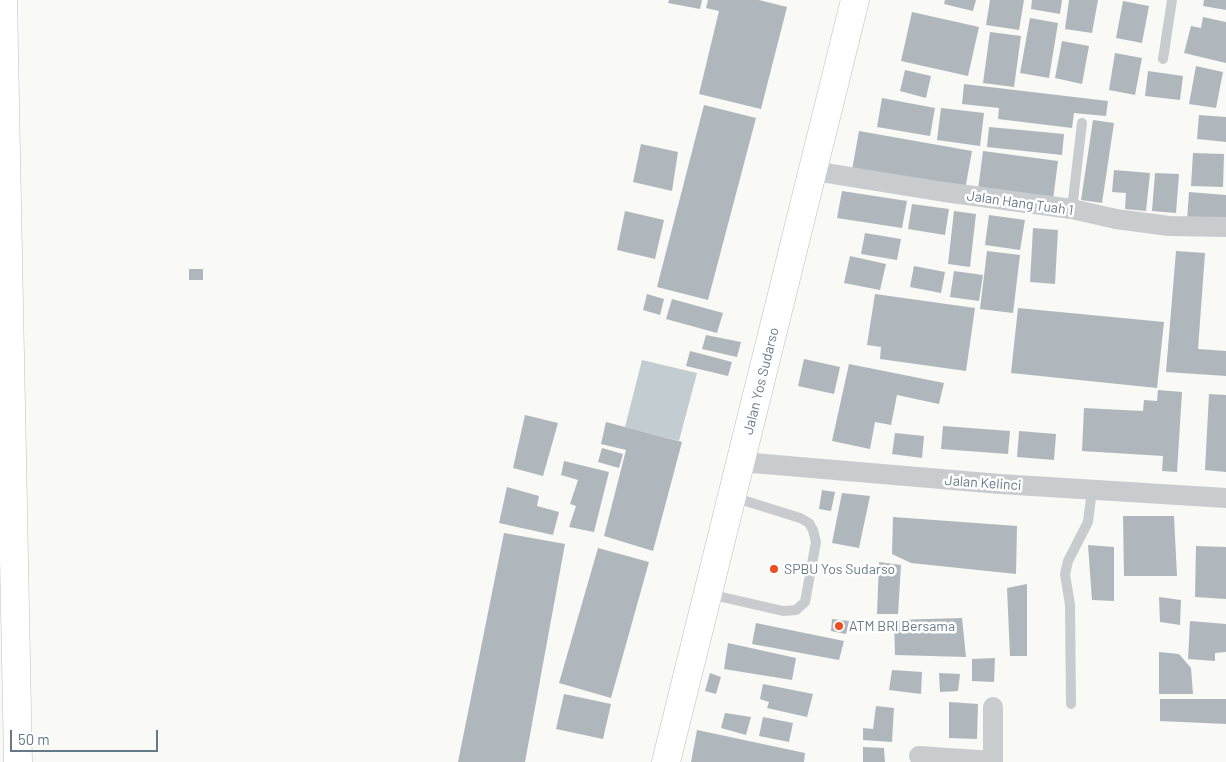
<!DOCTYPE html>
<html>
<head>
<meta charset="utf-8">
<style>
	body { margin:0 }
	#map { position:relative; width:1226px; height:762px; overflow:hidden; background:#f9f9f6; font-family:Barlow,sans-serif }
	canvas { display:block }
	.scale { position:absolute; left:10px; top:730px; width:148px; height:22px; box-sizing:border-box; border:2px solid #667989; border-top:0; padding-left:6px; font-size:15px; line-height:18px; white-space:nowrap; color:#667989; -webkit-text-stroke:4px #fff; paint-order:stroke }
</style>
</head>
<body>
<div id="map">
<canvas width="1226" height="762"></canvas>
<div class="scale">50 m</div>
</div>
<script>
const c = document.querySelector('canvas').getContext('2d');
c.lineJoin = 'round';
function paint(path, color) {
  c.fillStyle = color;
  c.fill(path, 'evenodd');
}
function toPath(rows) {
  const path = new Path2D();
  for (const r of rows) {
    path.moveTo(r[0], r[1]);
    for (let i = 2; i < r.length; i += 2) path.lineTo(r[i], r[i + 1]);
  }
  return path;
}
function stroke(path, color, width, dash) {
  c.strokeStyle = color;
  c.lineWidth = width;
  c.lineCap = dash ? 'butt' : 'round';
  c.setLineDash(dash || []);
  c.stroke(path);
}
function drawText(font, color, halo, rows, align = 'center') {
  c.font = font + ' Barlow,sans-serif';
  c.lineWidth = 5;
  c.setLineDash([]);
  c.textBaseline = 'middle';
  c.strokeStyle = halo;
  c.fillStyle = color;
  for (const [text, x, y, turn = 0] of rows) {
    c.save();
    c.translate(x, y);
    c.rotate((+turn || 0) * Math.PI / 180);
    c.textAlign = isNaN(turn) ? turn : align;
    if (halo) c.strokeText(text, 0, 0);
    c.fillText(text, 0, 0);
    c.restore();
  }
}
const water = toPath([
	[642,360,697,373,679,441,625,427]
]);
const building = toPath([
	[669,0,702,0,700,9,668,3],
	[708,0,759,0,787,7,761,109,699,94,719,11,706,8],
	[945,0,976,0,973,11,944,4],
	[990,0,1024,0,1019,30,986,25],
	[1032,0,1062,0,1060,14,1031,9],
	[1069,0,1098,0,1092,33,1065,29],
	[1204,0,1226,0,1226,10,1203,6],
	[1123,1,1149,6,1142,43,1116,38],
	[912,12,979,27,968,76,901,61],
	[1203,17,1226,22,1226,63,1184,53,1191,26,1201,28],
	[1030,18,1058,23,1049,78,1020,73],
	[990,32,1021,36,1014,87,983,83],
	[1062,41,1089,46,1082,84,1055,78],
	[1115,53,1142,58,1135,95,1109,90],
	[1196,66,1223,72,1216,108,1189,104],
	[905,70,931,76,926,98,900,91],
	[1148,71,1183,76,1180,100,1145,96],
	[964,84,1108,101,1106,116,1074,113,1072,128,998,119,999,108,962,104],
	[882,98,935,108,930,136,877,127],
	[704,105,756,118,708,300,657,287],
	[941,108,984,113,980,146,937,140],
	[1199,115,1226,117,1226,142,1197,139],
	[1093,120,1114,123,1102,203,1081,200],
	[989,127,1064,134,1062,155,987,147],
	[859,131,972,151,965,190,852,170],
	[641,144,678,152,672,191,633,182],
	[983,151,1058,161,1053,200,978,190],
	[1193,153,1224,154,1223,187,1191,186],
	[1114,170,1150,173,1146,211,1125,209,1126,193,1112,192],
	[1155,173,1179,174,1176,213,1152,211],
	[842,191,907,201,902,228,837,218],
	[1189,192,1226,195,1226,224,1187,221],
	[912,204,949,209,945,235,908,229],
	[625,211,664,220,655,259,617,250],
	[954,211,976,214,970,267,948,264],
	[989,215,1025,220,1020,250,985,245],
	[1033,228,1058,230,1055,284,1030,282],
	[865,233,901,239,897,260,861,254],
	[987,251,1020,255,1013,313,980,309],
	[1176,251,1205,253,1198,349,1226,351,1226,376,1166,372],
	[850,256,886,264,880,290,844,283],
	[914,266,945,272,941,293,910,287],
	[189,269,203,269,203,280,189,280],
	[954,271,983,275,979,301,950,297],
	[647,294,664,299,660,315,643,310],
	[875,294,975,308,966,371,880,359,881,347,867,345],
	[672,299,723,313,717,333,666,319],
	[1018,308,1164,322,1157,388,1011,373],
	[706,335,741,342,737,357,702,349],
	[690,351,732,362,728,376,686,366],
	[804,359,840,367,834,394,798,386],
	[849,364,944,383,939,404,897,395,891,425,875,422,870,449,832,441],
	[1158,390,1182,392,1177,472,1162,471,1163,456,1082,451,1084,408,1143,411,1144,400,1157,401],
	[1209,394,1226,395,1226,472,1205,470],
	[525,415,558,423,543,476,513,468],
	[606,422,682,442,653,551,604,536,626,450,601,444],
	[943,426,1010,431,1008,454,941,449],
	[1019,431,1056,434,1054,460,1017,457],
	[895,433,924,436,922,458,892,454],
	[602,448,623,454,619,468,598,462],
	[564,461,609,472,594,532,569,527,576,506,570,504,578,480,561,475],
	[507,487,539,496,537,506,559,512,553,535,499,523],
	[822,490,835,492,831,511,819,509],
	[842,493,870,496,859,548,832,543],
	[1123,516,1174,516,1177,576,1124,576],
	[893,517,1017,526,1016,574,911,563,892,554],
	[504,533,565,544,525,762,458,762],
	[1088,545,1114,547,1114,601,1092,600],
	[1196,546,1226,547,1226,599,1195,597],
	[598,548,649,562,611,698,559,683],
	[879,562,901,565,898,614,877,614],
	[1027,584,1027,656,1010,656,1007,588],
	[1159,597,1181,600,1180,625,1160,622],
	[962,618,966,657,895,655,894,620],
	[832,619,849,621,846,634,831,631],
	[1190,621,1226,624,1226,652,1215,653,1215,661,1188,659],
	[756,623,844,641,839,660,752,644],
	[728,643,796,658,792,680,724,669],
	[1159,652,1179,654,1191,668,1193,694,1159,694],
	[995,658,994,682,972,681,972,659],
	[892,670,922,672,921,694,889,690],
	[710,673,721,677,716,694,705,691],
	[939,673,960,674,958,691,940,692],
	[763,684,813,694,807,717,767,708,769,702,760,699],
	[564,694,611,704,603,739,556,729],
	[1160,699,1226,699,1226,724,1160,721],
	[949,702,978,704,977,739,949,738],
	[876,706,894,708,892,742,863,740,863,728,873,729],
	[725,713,751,717,746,735,721,728],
	[763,717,793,723,789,742,759,736],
	[697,730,805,753,804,762,691,762],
	[863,747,884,748,885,762,863,762]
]);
const service = toPath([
	[1163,59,1172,0],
	[1072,209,1082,123],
	[709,594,783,611,796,610,805,602,816,542,813,530,809,523,800,518,733,497],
	[1071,704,1070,605,1065,574,1068,561,1088,522,1092,490]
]);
const minor = toPath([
	[814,171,944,192,1072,209,1116,219,1169,226,1226,227],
	[741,462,1000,484,1226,498],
	[919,756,993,761],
	[993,762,993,707]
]);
const primary = toPath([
	[3,0,18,762]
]);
const trunk = toPath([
	[666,762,855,0]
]);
const markers = [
	[774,569,5,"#ee4d20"],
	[839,626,5,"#ee4d20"]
];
const streetNames = [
	["Jalan Hang Tuah 1",1020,203,8],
	["Jalan Yos Sudarso",761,381,-76],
	["Jalan Kelinci",983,483,4]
];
const poiNames = [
	["SPBU Yos Sudarso",784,569],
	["ATM BRI Bersama",849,626]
];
paint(water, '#c2ccd1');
paint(building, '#afb7bd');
stroke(primary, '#bbbfc3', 29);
stroke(trunk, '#babec1', 29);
stroke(service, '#c8cccf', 10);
stroke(minor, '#c8cccf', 20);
stroke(primary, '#fff', 28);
stroke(trunk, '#fff', 28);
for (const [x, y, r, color] of markers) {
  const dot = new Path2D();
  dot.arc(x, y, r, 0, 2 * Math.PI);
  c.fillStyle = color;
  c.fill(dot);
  stroke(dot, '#fff', 2);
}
drawText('14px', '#667989', '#fff', streetNames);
drawText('14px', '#667989', '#fff', poiNames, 'left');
</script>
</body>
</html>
